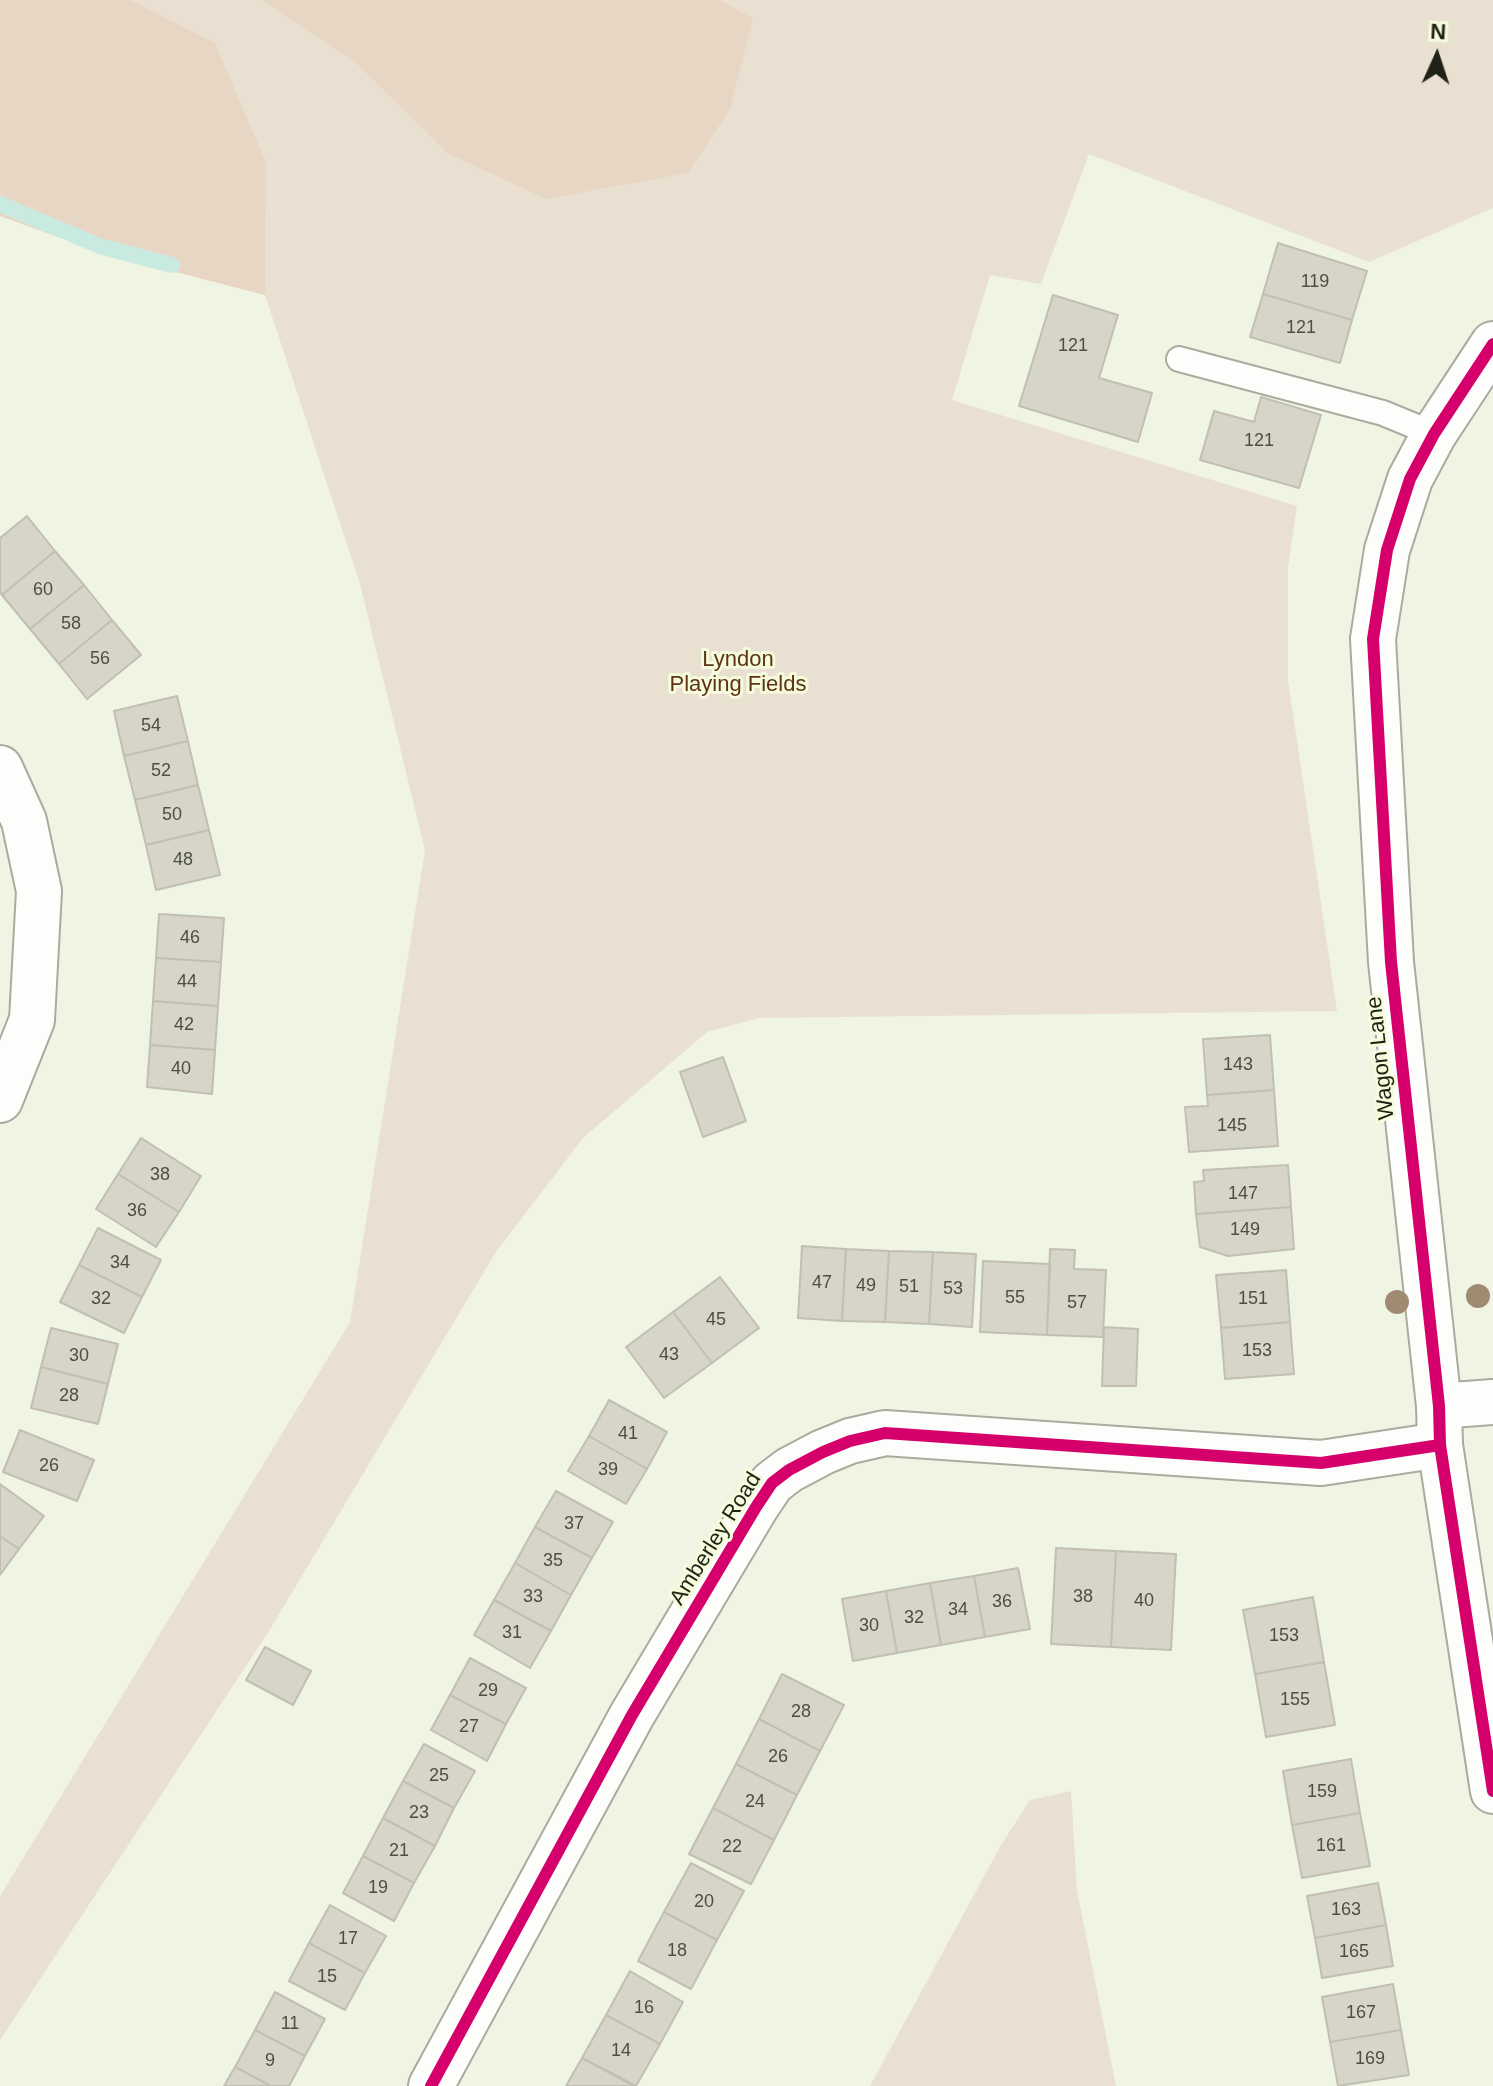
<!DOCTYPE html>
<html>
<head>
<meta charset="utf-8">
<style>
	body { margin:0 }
	#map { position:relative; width:1493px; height:2086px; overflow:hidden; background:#f0f5e3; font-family:Helvetica,sans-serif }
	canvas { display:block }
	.north { position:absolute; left:1397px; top:16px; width:80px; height:80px; -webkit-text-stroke:6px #f4fcdc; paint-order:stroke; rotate:3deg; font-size:22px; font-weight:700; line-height:32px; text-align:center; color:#1f2216 }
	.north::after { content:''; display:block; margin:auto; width:28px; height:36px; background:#1f2216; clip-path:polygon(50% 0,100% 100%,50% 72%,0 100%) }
</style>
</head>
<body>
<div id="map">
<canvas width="1493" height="2086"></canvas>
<div class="north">N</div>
</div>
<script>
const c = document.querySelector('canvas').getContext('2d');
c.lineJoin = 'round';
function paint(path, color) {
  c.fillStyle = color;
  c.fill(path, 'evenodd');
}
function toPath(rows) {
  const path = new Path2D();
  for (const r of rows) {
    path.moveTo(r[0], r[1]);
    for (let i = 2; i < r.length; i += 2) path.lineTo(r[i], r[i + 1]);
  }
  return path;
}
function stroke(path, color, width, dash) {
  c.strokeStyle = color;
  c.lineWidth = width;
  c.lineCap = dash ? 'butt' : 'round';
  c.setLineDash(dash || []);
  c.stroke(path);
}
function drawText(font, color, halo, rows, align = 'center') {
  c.font = font + ' Helvetica,sans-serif';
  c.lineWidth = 6;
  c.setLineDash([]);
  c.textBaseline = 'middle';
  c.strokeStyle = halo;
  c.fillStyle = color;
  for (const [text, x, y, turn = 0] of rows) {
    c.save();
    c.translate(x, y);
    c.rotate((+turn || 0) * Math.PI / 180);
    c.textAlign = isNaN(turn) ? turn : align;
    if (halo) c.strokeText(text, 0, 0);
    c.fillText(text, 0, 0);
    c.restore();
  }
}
const green = toPath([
	[0,0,1493,0,1493,208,1369,262,1089,154,1041,284,990,275,952,400,1297,506,1288,567,1288,680,1337,1011,759,1018,707,1032,583,1138,496,1252,269,1631,0,2040,0,1896,350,1322,425,850,360,584,265,295,106,254,0,216],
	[1071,1791,1077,1890,1116,2086,870,2086,1001,1845,1030,1800]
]);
const forest = toPath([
	[0,0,130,0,215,43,266,163,265,295,106,254,0,216],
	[261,0,719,0,753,18,730,109,688,173,546,199,449,154,355,62]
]);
const stream = toPath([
	[0,204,102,247,172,265]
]);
const building = toPath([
	[1278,243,1367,271,1352,320,1263,294,1278,243],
	[1263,294,1352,320,1340,363,1250,337,1263,294],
	[1053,295,1118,315,1099,378,1152,393,1138,442,1019,406,1053,295],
	[1261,397,1321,415,1299,488,1200,460,1214,411,1254,422,1261,397],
	[27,516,55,551,2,595,0,592,0,538,27,516],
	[55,551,84,585,30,629,2,595,55,551],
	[84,585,112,620,59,664,30,629,84,585],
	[112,620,141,655,87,699,59,664,112,620],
	[177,696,188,741,124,756,114,711,177,696],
	[188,741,198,785,135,800,124,756,188,741],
	[198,785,209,830,146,845,135,800,198,785],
	[209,830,220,875,156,890,146,845,209,830],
	[159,914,224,918,221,962,156,958,159,914],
	[156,958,221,962,218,1006,153,1001,156,958],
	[153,1001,218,1006,215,1050,150,1045,153,1001],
	[1270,1035,1274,1090,1207,1095,1203,1039,1270,1035],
	[150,1045,215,1050,212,1094,147,1087,150,1045],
	[723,1057,746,1121,703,1137,680,1072,723,1057],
	[1274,1090,1278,1146,1189,1152,1185,1107,1208,1106,1207,1095,1274,1090],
	[141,1138,201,1176,179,1212,118,1174,141,1138],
	[1288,1165,1291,1207,1196,1214,1194,1182,1204,1181,1203,1170,1288,1165],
	[118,1174,179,1212,156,1247,96,1209,118,1174],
	[1291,1207,1294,1249,1228,1256,1200,1247,1196,1214,1291,1207],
	[98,1228,161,1260,142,1297,79,1265,98,1228],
	[802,1246,846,1249,842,1321,798,1318,802,1246],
	[846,1249,889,1251,885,1322,842,1321,846,1249],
	[1050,1249,1075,1250,1074,1269,1106,1270,1103,1337,1047,1335,1050,1249],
	[889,1251,933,1252,929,1324,885,1322,889,1251],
	[933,1252,976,1254,972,1327,929,1324,933,1252],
	[983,1261,1050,1264,1047,1335,980,1332,983,1261],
	[79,1265,142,1297,124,1333,60,1302,79,1265],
	[1286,1270,1290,1322,1221,1328,1216,1275,1286,1270],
	[720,1277,759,1328,712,1363,673,1312,720,1277],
	[673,1312,712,1363,664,1398,626,1347,673,1312],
	[1290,1322,1294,1374,1225,1379,1221,1328,1290,1322],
	[1104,1327,1138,1329,1136,1386,1102,1386,1104,1327],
	[51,1328,118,1344,108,1384,41,1367,51,1328],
	[41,1367,108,1384,98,1424,31,1408,41,1367],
	[609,1400,667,1432,647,1469,589,1436,609,1400],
	[20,1430,94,1460,77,1501,3,1472,20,1430],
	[589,1436,647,1469,626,1504,568,1471,589,1436],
	[0,1484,44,1516,19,1549,0,1536,0,1484],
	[556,1491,613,1522,592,1558,535,1527,556,1491],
	[535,1527,592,1558,571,1595,515,1563,535,1527],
	[0,1536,19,1549,0,1575,0,1536],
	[1056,1548,1116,1551,1111,1647,1051,1644,1056,1548],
	[1116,1551,1176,1554,1171,1650,1111,1647,1116,1551],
	[515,1563,571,1595,551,1631,494,1600,515,1563],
	[1018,1568,1030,1629,985,1637,974,1576,1018,1568],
	[974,1576,985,1637,941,1645,930,1583,974,1576],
	[930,1583,941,1645,897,1653,886,1591,930,1583],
	[886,1591,897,1653,853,1661,842,1599,886,1591],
	[1313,1597,1324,1662,1255,1674,1243,1610,1313,1597],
	[494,1600,551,1631,530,1668,474,1635,494,1600],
	[265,1647,311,1671,293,1705,246,1680,265,1647],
	[470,1658,526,1688,506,1724,450,1695,470,1658],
	[1324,1662,1335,1725,1266,1737,1255,1674,1324,1662],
	[782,1674,844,1705,820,1751,759,1719,782,1674],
	[450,1695,506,1724,487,1761,431,1730,450,1695],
	[759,1719,820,1751,797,1795,736,1764,759,1719],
	[424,1744,475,1771,454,1808,403,1781,424,1744],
	[1351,1759,1360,1813,1292,1825,1283,1771,1351,1759],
	[736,1764,797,1795,774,1840,713,1808,736,1764],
	[403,1781,454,1808,435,1846,383,1818,403,1781],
	[713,1808,774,1840,751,1884,689,1854,713,1808],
	[1360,1813,1370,1866,1302,1878,1292,1825,1360,1813],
	[383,1818,435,1846,414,1883,363,1856,383,1818],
	[363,1856,414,1883,394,1921,343,1893,363,1856],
	[691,1863,744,1891,717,1940,664,1912,691,1863],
	[1378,1883,1386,1925,1315,1938,1307,1896,1378,1883],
	[330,1905,386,1936,365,1973,309,1943,330,1905],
	[664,1912,717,1940,691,1989,638,1961,664,1912],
	[1386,1925,1393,1966,1322,1978,1315,1938,1386,1925],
	[309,1943,365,1973,345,2010,289,1981,309,1943],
	[630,1971,683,2002,660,2044,606,2015,630,1971],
	[1393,1984,1401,2030,1330,2042,1322,1997,1393,1984],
	[275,1992,325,2019,305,2056,255,2030,275,1992],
	[606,2015,660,2044,636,2086,582,2058,606,2015],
	[255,2030,305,2056,289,2086,271,2086,235,2067,255,2030],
	[1401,2030,1409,2075,1338,2086,1330,2042,1401,2030],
	[582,2058,634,2086,566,2086,582,2058],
	[235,2067,271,2086,224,2086,235,2067]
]);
const service = toPath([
	[1179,359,1383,413,1434,434]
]);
const minor = toPath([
	[0,768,24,821,39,891,32,1020,0,1100],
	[1439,1406,1493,1402],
	[431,2086,632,1715,756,1507,772,1483,789,1470,823,1452,850,1441,885,1433,1321,1463,1440,1445]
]);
const tertiary = toPath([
	[1493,344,1434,434,1410,479,1387,550,1373,639,1391,962,1439,1406,1440,1445,1493,1791]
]);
const cycleway = toPath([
	[1493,344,1434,434,1410,479,1387,550,1373,639,1391,962,1439,1406,1440,1445,1493,1791],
	[431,2086,632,1715,756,1507,772,1483,789,1470,823,1452,850,1441,885,1433,1321,1463,1440,1445]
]);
const trees = [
	[1478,1296],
	[1397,1302]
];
const numberNames = [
	["119",1315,282],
	["121",1301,328],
	["121",1073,346],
	["121",1259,441],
	["60",43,590],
	["58",71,624],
	["56",100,659],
	["54",151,726],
	["52",161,771],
	["50",172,815],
	["48",183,860],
	["46",190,938],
	["44",187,982],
	["42",184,1025],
	["143",1238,1065],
	["40",181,1069],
	["145",1232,1126],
	["38",160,1175],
	["147",1243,1194],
	["36",137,1211],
	["149",1245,1230],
	["34",120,1263],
	["47",822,1283],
	["49",866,1286],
	["51",909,1287],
	["53",953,1289],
	["55",1015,1298],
	["32",101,1299],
	["151",1253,1299],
	["57",1077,1303],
	["45",716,1320],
	["153",1257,1351],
	["43",669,1355],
	["30",79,1356],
	["28",69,1396],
	["41",628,1434],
	["26",49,1466],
	["39",608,1470],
	["37",574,1524],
	["35",553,1561],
	["33",533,1597],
	["38",1083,1597],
	["40",1144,1601],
	["36",1002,1602],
	["34",958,1610],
	["32",914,1618],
	["30",869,1626],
	["31",512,1633],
	["153",1284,1636],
	["29",488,1691],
	["155",1295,1700],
	["28",801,1712],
	["27",469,1727],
	["26",778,1757],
	["25",439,1776],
	["159",1322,1792],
	["24",755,1802],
	["23",419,1813],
	["161",1331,1846],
	["22",732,1847],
	["21",399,1851],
	["19",378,1888],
	["20",704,1902],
	["163",1346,1910],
	["17",348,1939],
	["18",677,1951],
	["165",1354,1952],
	["15",327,1977],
	["16",644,2008],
	["167",1361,2013],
	["11",290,2024],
	["14",621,2051],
	["169",1370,2059],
	["9",270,2061]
];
const parkNames = [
	["Lyndon",738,660],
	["Playing Fields",738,685]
];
const streetNames = [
	["Wagon Lane",1381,1058,-96],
	["Amberley Road",716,1539,-58]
];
paint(green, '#eae0d1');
paint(forest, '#e7d6c4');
stroke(stream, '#c9eae0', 16);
paint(building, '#d6d5c8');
stroke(building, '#c0bfb2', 2);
stroke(service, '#a8ac9f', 28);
stroke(minor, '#a8ac9f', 48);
stroke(tertiary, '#a8ac9f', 48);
stroke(service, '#fdfefb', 24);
stroke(minor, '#fdfefb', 44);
stroke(tertiary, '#fdfefb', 44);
stroke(cycleway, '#d6006c', 12);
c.fillStyle = '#a18a72';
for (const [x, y] of trees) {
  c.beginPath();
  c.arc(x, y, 12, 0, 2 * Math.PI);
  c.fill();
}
drawText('18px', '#4d4f42', null, numberNames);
drawText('22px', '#603316', '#f4fcdc', parkNames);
drawText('22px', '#1f2216', '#f4fcdc', streetNames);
</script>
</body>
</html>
